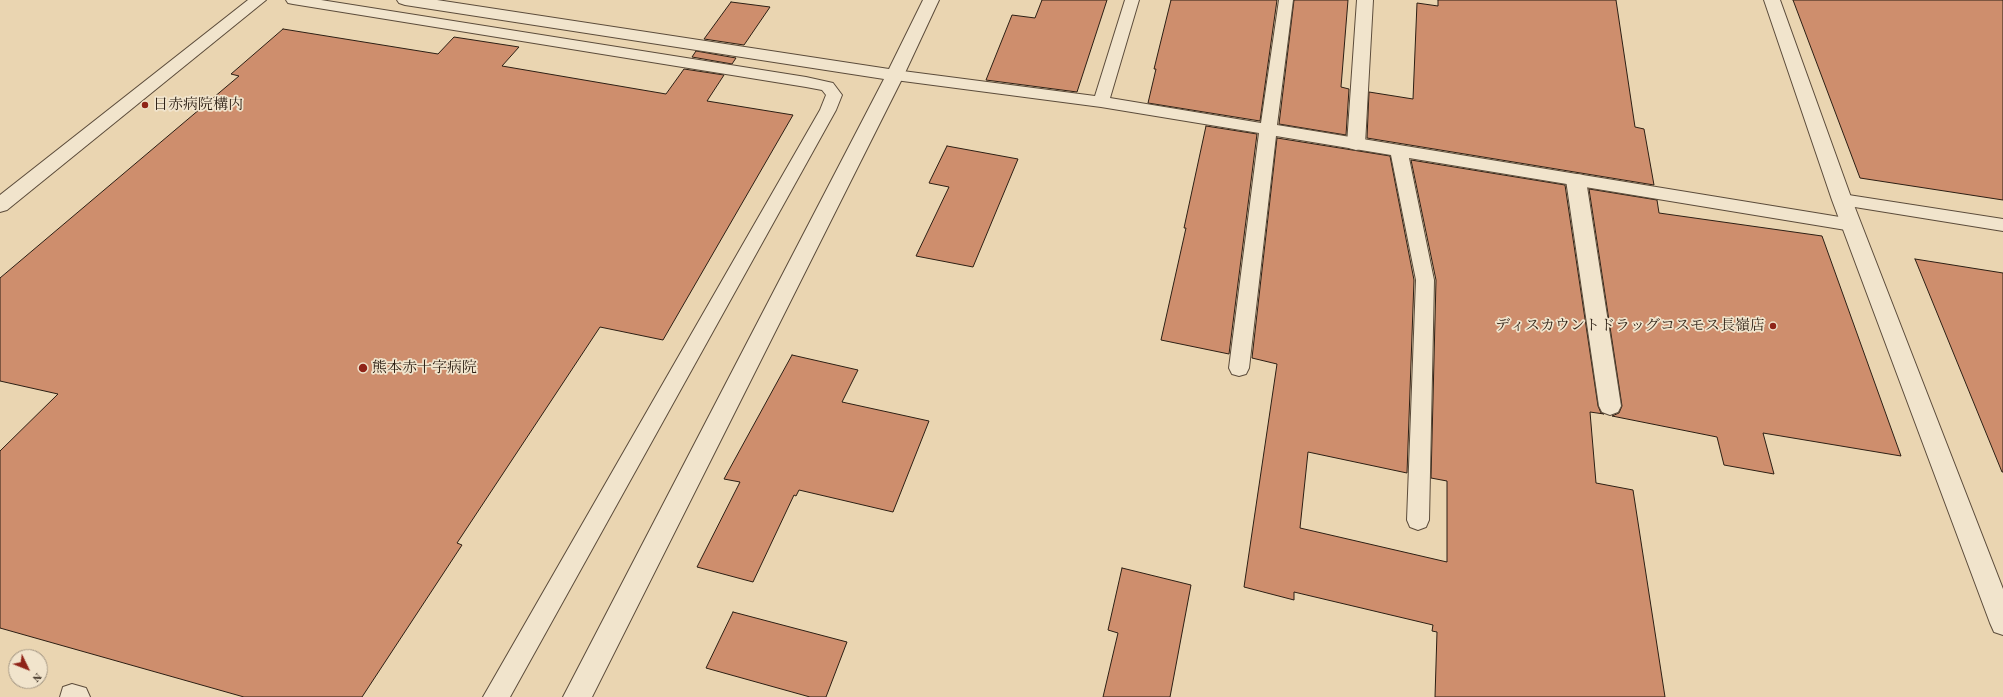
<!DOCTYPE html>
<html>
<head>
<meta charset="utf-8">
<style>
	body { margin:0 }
	#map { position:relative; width:2003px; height:697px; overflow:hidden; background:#ead5b1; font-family:"Old Standard TT",serif }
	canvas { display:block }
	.north { position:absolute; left:8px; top:649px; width:40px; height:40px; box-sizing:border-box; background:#f1e4cc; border:1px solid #a29582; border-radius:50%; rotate:133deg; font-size:11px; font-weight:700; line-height:16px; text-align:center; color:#2c1f14 }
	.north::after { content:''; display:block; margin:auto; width:14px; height:18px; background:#8f2418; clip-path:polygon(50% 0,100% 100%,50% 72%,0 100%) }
</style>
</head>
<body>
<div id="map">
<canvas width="2003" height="697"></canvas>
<div class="north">N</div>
</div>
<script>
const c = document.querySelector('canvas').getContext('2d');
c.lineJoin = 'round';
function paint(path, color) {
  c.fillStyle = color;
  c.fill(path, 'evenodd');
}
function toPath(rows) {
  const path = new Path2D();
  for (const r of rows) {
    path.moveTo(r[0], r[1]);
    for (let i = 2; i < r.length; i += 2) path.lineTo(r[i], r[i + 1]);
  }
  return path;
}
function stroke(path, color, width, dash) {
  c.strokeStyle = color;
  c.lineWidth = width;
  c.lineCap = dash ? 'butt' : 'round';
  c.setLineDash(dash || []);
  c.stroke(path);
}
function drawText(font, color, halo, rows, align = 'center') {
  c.font = font + ' "Old Standard TT","Noto Serif JP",serif';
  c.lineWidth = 3.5;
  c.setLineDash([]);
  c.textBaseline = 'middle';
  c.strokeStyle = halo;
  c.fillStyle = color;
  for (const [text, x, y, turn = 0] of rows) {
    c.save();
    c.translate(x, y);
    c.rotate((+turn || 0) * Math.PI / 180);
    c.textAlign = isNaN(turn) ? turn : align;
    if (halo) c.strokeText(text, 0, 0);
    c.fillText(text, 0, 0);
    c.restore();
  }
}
const building = toPath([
	[1042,0,1107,0,1077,92,986,80,1012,15,1035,18,1042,0],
	[1171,0,1277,0,1260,121,1148,103,1156,69,1154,69,1171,0],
	[1294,0,1348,0,1341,87,1349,89,1346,135,1279,124,1294,0],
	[1438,0,1616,0,1635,127,1644,129,1654,185,1367,138,1369,92,1413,99,1417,3,1438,6,1438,0],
	[1793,0,2003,0,2003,200,1860,178,1793,0],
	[731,2,770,7,744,45,704,39,731,2],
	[283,29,438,54,454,37,519,47,502,66,666,94,684,69,724,75,707,101,793,115,663,340,600,327,457,543,462,545,362,697,244,697,0,628,0,451,58,394,0,381,0,278,239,76,231,74,283,29],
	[696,51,736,58,732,64,692,57,696,51],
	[1206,126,1257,134,1229,354,1161,340,1186,228,1184,228,1206,126],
	[1277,138,1390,156,1414,280,1407,473,1308,452,1300,528,1447,562,1447,481,1431,478,1436,280,1411,160,1565,185,1598,406,1601,413,1604,414,1590,412,1596,483,1633,490,1665,697,1435,697,1437,632,1432,631,1433,625,1294,592,1294,600,1244,587,1277,364,1252,358,1277,138],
	[947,146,1018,159,973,267,916,256,949,187,929,183,947,146],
	[1589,189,1657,200,1659,213,1822,236,1901,456,1763,433,1774,474,1724,465,1717,437,1612,416,1619,413,1622,406,1589,189],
	[1915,259,2003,273,2003,472,2002,472,1915,259],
	[792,355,858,370,842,402,929,421,893,512,799,490,796,496,794,495,753,582,697,567,740,482,724,479,792,355],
	[1122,568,1191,585,1170,697,1103,697,1118,633,1108,630,1122,568],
	[733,612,847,642,826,697,810,697,706,668,733,612]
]);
const service = toPath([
	[286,0,321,0,806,77,833,83,842,95,836,110,510,697,483,697,820,110,826,95,822,90,806,87,293,4,288,3,286,0],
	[1125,0,1139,0,1110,98,1261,123,1279,0,1293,0,1277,125,1852,219,1858,221,1861,225,1858,229,1852,231,1409,158,1434,280,1429,520,1426,527,1418,530,1410,527,1407,520,1416,280,1391,155,1276,136,1249,368,1246,374,1239,376,1232,374,1229,368,1259,133,1101,107,895,80,889,78,887,75,889,72,895,70,1095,96,1125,0],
	[1842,194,2003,219,2003,231,1836,204,1833,200,1836,196,1842,194],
	[72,684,86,688,90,697,60,697,63,687,72,684]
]);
const minor = toPath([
	[248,0,266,0,7,210,0,212,0,195,248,0],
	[397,0,437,0,889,69,923,0,939,0,904,75,592,697,563,697,884,79,405,5,399,3,397,0],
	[1357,0,1373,0,1365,144,1363,148,1356,150,1349,148,1347,144,1357,0],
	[1576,174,1583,175,1586,180,1621,406,1618,412,1610,415,1602,412,1599,406,1566,180,1569,175,1576,174]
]);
const tertiary = toPath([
	[1764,0,1780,0,1852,200,2003,589,2003,635,1994,632,1990,623,1832,200,1764,0]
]);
const markers = [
	[145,105,4,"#8f2418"],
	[1773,326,4,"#8f2418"],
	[363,368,5,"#8f2418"]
];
const poiNames = [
	["日赤病院構内",153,105],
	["ディスカウントドラッグコスモス長嶺店",1765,326,"right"],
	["熊本赤十字病院",372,368]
];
paint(building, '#ce8e6d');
stroke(building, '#2c1f14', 1);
stroke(service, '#5c4c3b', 2);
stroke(minor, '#5c4c3b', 2);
stroke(tertiary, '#5c4c3b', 2);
paint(service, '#f1e4cc');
paint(minor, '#f1e4cc');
paint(tertiary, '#f1e4cc');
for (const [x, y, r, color] of markers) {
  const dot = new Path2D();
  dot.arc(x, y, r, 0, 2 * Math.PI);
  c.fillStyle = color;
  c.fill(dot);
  stroke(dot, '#f1e4cc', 1.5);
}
drawText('15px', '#2c1f14', '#f1e4cc', poiNames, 'left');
</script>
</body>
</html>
